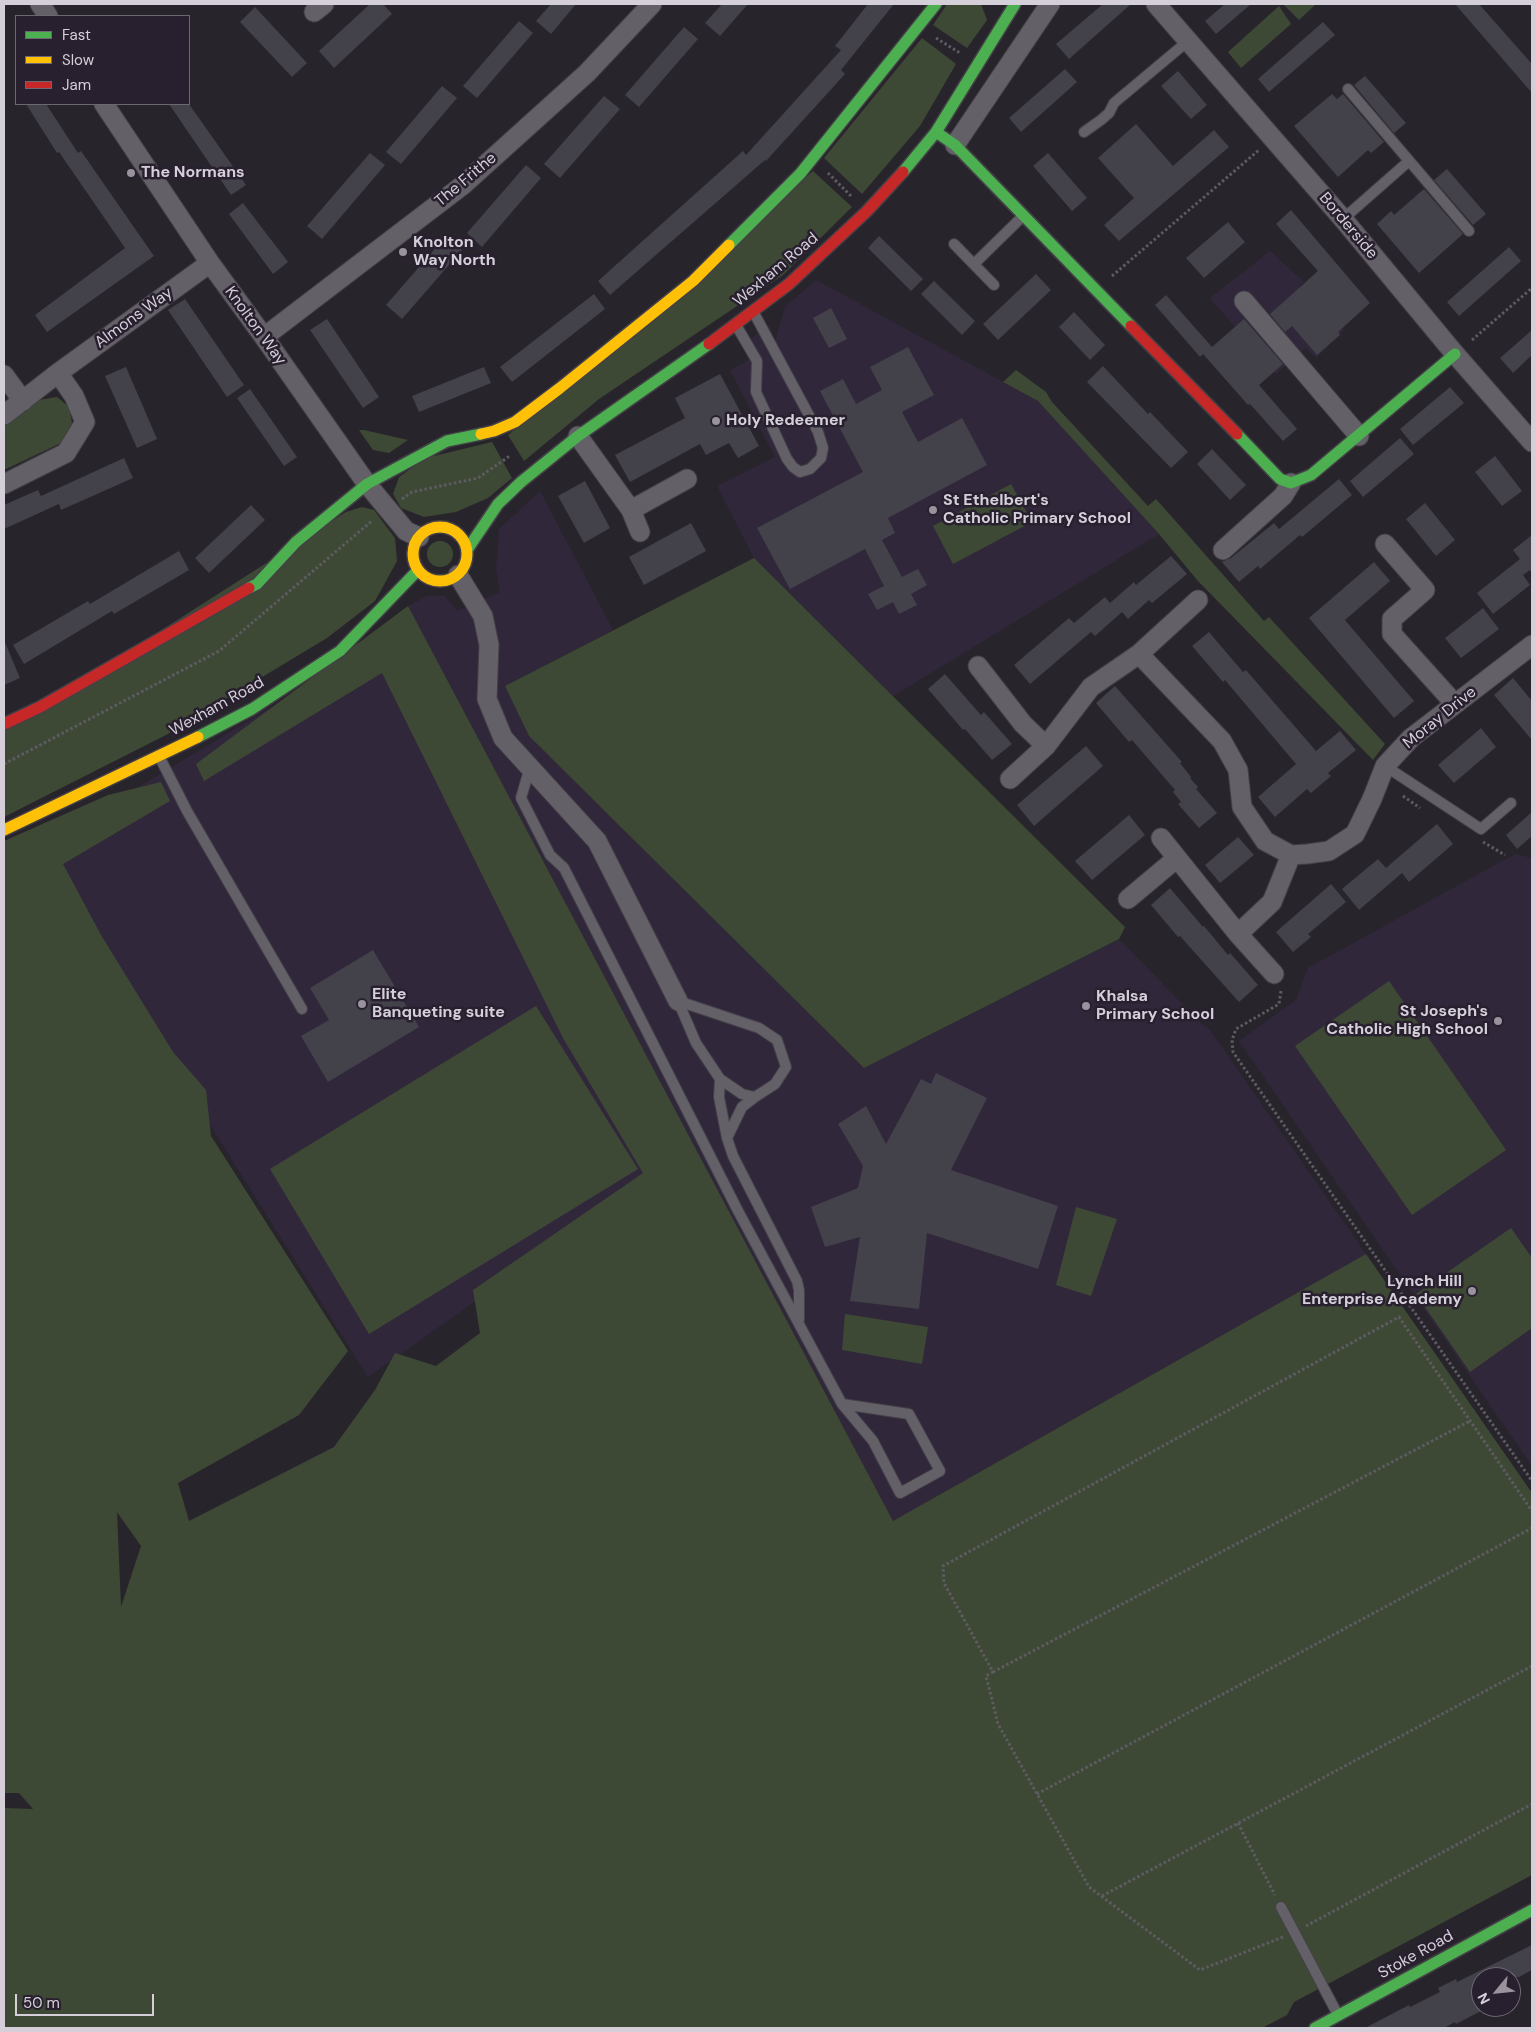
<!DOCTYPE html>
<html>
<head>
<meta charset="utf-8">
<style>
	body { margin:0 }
	#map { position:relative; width:1536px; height:2032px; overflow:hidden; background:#28242c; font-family:"DM Sans",sans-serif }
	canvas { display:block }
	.frame { position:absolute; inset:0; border:5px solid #d5cfda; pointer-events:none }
	.legend { position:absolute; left:15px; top:15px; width:175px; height:90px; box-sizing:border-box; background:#28202f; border:1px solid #6d6673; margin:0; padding:6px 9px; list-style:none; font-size:15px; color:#d5cfda }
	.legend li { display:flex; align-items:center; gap:10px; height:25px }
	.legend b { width:25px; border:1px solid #6d6673 }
	.north { position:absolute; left:1471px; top:1967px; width:50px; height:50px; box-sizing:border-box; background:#28202f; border:1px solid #6d6673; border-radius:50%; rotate:242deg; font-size:14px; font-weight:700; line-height:20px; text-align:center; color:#d5cfda }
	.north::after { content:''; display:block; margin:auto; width:18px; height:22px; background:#98939d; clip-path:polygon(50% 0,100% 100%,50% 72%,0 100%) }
	.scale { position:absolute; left:15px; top:1994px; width:139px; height:22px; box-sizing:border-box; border:2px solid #d5cfda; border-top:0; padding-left:6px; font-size:15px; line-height:18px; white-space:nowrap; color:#d5cfda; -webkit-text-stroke:4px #28202f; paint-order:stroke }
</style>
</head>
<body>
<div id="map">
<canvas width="1536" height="2032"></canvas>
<div class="frame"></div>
<ul class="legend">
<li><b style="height:6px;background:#4caf50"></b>Fast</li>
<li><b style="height:6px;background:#ffc107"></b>Slow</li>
<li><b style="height:6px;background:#c62828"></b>Jam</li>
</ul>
<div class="north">N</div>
<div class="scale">50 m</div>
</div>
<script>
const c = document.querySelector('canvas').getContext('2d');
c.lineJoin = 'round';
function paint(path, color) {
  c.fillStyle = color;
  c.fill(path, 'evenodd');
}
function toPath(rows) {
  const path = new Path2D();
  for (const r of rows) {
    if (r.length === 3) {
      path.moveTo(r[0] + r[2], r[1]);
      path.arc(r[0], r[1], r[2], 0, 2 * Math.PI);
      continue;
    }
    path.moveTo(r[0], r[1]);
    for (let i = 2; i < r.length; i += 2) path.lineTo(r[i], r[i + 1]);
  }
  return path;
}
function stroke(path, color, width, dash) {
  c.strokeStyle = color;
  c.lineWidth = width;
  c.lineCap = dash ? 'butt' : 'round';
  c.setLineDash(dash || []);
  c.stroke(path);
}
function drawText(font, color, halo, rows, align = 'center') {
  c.font = font + ' "DM Sans",sans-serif';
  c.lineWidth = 5;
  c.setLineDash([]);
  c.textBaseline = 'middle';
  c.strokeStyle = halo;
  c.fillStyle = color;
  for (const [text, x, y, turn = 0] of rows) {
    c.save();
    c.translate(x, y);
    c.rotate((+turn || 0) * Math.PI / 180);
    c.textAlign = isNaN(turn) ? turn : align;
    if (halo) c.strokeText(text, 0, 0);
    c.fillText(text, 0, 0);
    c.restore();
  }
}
const built = toPath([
	[1270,251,1304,282,1300,285,1344,330,1316,358,1306,348,1276,374,1210,298],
	[816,280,1038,401,1159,534,893,696,754,558,717,486,775,457,730,370,755,357,758,351,752,344,746,342,770,325,775,341,785,307],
	[540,491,613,630,505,686,529,736,864,1068,1119,939,1199,1021,1210,1030,1366,1254,893,1521,408,606,427,596,445,596,457,611,500,592,496,569,499,529],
	[398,631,661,1170,368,1377,37,848],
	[1515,854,1532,858,1532,1466,1239,1041,1296,1000,1308,968]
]);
const green = toPath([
	[947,4,981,4,987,20,967,48,933,25],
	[1283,4,1316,4,1299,20],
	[1279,6,1291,24,1241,68,1228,52],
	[922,38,956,64,920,126,862,194,824,158],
	[813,171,852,207,783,275,599,399,524,461,508,435],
	[1016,370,1046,392,1052,402,1148,506,1156,499,1264,621,1269,617,1385,744,1373,760,1198,581,1159,534,1038,401,1003,382],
	[57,397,69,407,72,423,61,443,4,470,4,426,39,400],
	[359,430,364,430,408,440,389,453,373,450],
	[492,442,512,478,488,498,456,512,424,517,401,508,393,494,399,477,426,458],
	[1011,484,1032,522,953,564,933,526],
	[362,507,374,510,395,538,397,561,375,601,327,638,166,735,4,817,4,731,346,512],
	[440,554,13],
	[754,558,1125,927,1119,939,864,1068,529,736,505,686],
	[408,606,893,1521,1366,1254,1532,1493,1532,1875,1294,2002,1287,2015,1262,2028,4,2028,4,1808,33,1809,19,1793,4,1793,4,841,108,795,161,782,170,801,63,864,101,935,173,1052,206,1090,211,1136,348,1351,299,1415,178,1483,189,1521,334,1447,375,1390,395,1353,436,1366,480,1333,473,1290,643,1173,563,1038,382,673,204,781,196,764],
	[117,1512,141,1546,121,1607,121,1606],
	[1389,981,1506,1150,1412,1215,1295,1046],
	[536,1006,638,1169,369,1334,270,1169],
	[1076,1207,1117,1219,1091,1296,1056,1285],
	[1511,1228,1532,1258,1532,1328,1470,1372,1416,1294],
	[845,1314,928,1327,922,1364,842,1350]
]);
const building = toPath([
	[370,4,383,4,392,14,334,68,319,51],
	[551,4,576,4,551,34,536,21],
	[722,4,748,4,720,36,705,23],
	[868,4,894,4,841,70,845,74,766,161,765,160,610,295,598,281,743,151,746,155,841,50,835,46],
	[1103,4,1131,4,1069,59,1056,44],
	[1225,4,1251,4,1216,34,1205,21],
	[1455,4,1479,4,1532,64,1532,93],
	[255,7,307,63,292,77,240,22],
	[519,21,533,33,477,98,463,86],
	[1323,22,1335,35,1269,92,1258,79],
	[684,27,698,39,639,107,625,95],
	[1065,69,1077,82,1021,132,1009,118],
	[1178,71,1207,105,1191,119,1161,86],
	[1365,76,1406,123,1394,133,1354,85],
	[442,86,457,98,401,164,386,152],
	[1332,94,1337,99,1343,94,1384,142,1371,153,1368,150,1338,177,1294,126],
	[604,96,620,109,560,178,544,164],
	[26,104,46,104,78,153,81,151,154,256,47,332,35,315,125,248,59,152,57,153],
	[169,104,189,104,246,185,231,195],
	[1136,124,1173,166,1214,130,1229,147,1119,241,1104,225,1134,198,1098,158],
	[370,153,385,165,322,239,307,226],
	[1048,153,1087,198,1072,211,1033,166],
	[526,165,541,178,482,247,467,233],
	[1447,169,1486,214,1473,225,1434,180],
	[1424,189,1463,234,1419,273,1377,224,1391,211,1394,215],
	[243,203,288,262,273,274,229,214],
	[1291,210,1370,303,1338,332,1340,335,1317,355,1292,326,1285,332,1270,314,1318,271,1276,224],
	[1228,222,1245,242,1204,278,1186,258],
	[446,236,462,250,402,319,386,305],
	[879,236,923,279,911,291,868,248],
	[1509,247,1521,261,1459,316,1447,302],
	[1036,274,1051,290,998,340,983,324],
	[934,281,975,321,962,335,921,294],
	[594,294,605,309,512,382,500,367],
	[1166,295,1212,347,1244,319,1283,364,1259,385,1297,429,1283,441,1250,404,1248,405,1203,354,1200,357,1155,305],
	[185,299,244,385,227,397,168,310],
	[831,308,847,339,829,348,813,318],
	[1074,312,1105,345,1090,360,1059,327],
	[327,319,379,397,363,408,310,330],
	[1532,330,1532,355,1513,373,1500,358],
	[908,347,934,395,902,412,918,442,962,418,987,465,888,518,895,533,882,540,902,577,918,569,927,585,911,594,917,605,899,614,893,602,877,610,868,594,884,586,865,549,790,589,757,528,863,472,820,391,843,379,856,404,882,390,870,367],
	[1103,366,1148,414,1150,412,1188,452,1171,468,1087,382],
	[126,367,157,439,137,448,105,376],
	[484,367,491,383,419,412,412,396],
	[720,374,759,446,738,458,729,443,706,455,700,444,630,482,615,455,685,418,675,398],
	[1450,387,1464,403,1413,445,1400,429],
	[250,389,297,457,284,466,237,398],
	[1400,438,1414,454,1363,497,1350,481],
	[1212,449,1246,485,1230,500,1197,464],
	[1495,456,1522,491,1502,506,1475,472],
	[124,458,133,478,61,510,59,504,4,529,4,505,38,490,41,496],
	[1339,479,1352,495,1302,537,1300,535,1260,569,1258,566,1239,582,1222,562,1231,558,1274,523,1279,529],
	[585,481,610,528,584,543,558,496],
	[1425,503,1455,540,1436,556,1406,519],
	[251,505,265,520,209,573,195,558],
	[691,523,706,551,644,585,629,557],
	[1532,535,1532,574,1530,570,1523,575,1530,585,1493,614,1477,593,1520,559,1513,550],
	[179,551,189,570,114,614,112,611,24,664,13,645,88,601,90,604],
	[1171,556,1187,574,1152,603,1149,600,1128,619,1122,612,1095,636,1091,632,1030,684,1014,665,1069,618,1074,623,1105,597,1110,603,1134,582,1136,585],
	[1374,562,1390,581,1345,620,1414,701,1394,718,1309,618],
	[1483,608,1499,629,1461,658,1445,638],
	[1209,632,1243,672,1246,670,1316,751,1340,731,1356,750,1328,773,1331,776,1311,793,1307,789,1275,817,1258,797,1296,764,1225,680,1223,682,1192,646],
	[4,640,20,678,4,685],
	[945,674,981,715,984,712,1012,744,992,760,965,729,963,730,928,689],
	[1513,678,1532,701,1532,740,1494,695],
	[1115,686,1182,762,1180,763,1191,777,1190,778,1198,787,1196,789,1217,813,1199,828,1178,804,1181,802,1173,792,1175,790,1132,740,1129,742,1096,703],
	[1481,728,1496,747,1454,783,1438,765],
	[1086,746,1103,766,1034,826,1017,805],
	[1532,812,1532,836,1517,849,1506,835],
	[1129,815,1145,835,1092,880,1075,861],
	[1437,824,1453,844,1409,882,1402,873,1359,910,1342,889,1378,859,1386,868],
	[1238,837,1254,855,1220,883,1205,865],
	[1331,884,1346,902,1308,934,1311,937,1293,952,1276,932],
	[1170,888,1203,927,1204,926,1228,955,1230,953,1258,985,1239,1002,1180,936,1178,937,1151,905],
	[373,950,419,1027,328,1082,301,1036,329,1020,310,988],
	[936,1073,987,1098,951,1170,1058,1206,1038,1269,927,1233,919,1309,850,1301,860,1237,825,1247,811,1207,858,1188,863,1166,838,1124,866,1106,886,1144,921,1079,931,1084],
	[1532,1945,1532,1970,1519,1977,1481,1977,1481,2011,1456,2024,1455,2022,1444,2028,1365,2028,1409,2005,1410,2007,1440,1992,1438,1988,1456,1979,1457,1982]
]);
const path = toPath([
	[936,38,960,53],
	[828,173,852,197],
	[1112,276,1259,150],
	[1472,340,1532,288],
	[402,499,412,492,478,478,511,455],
	[4,764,219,651,373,520],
	[1403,796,1420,808],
	[1483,842,1505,855],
	[1281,991,1279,1004,1236,1029,1232,1040,1233,1052,1532,1481],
	[993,1672,1470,1421],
	[1037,1794,1532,1528],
	[1238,1823,1275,1895],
	[1102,1896,1532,1666],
	[1306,1926,1532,1804],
	[1283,1937,1200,1970,1089,1887,998,1724,986,1676,993,1672,944,1583,943,1566,1399,1317,1532,1511]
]);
const lane = toPath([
	[1348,89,1469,231],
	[1084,132,1101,120,1109,113,1114,103,1188,41],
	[1343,219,1409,161],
	[954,244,994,285],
	[974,264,1023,216],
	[736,325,757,361,756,392,787,459,793,467,800,472,810,469,821,458,823,448,818,432,754,313],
	[160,758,187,811,302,1009],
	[1385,766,1481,829,1511,803],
	[530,767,521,798,550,855,564,868,737,1209,842,1404,873,1441,900,1493,940,1471,909,1414,842,1404],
	[678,1001,759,1028,777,1040,786,1067,775,1084,755,1097,742,1094,720,1079,696,1043,678,1001],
	[720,1079,719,1097,727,1138,733,1156,797,1281,799,1290,799,1320],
	[727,1138,742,1107,755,1097],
	[1281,1907,1338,2015]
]);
const street = toPath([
	[40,4,48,16],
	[1156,4,1343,219,1455,354,1532,442],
	[314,12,324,4],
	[104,104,210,263,264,337,367,484,406,531,419,537],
	[955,145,1050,4],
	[1244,301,1359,436],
	[264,337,463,185,587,73,652,4],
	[4,375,23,401],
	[4,415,58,373,210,263],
	[578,436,631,510,687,479],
	[4,484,66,453,85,422,74,396,58,373],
	[631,510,640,532],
	[1385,544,1425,590,1392,619,1392,634,1455,704],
	[1223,550,1283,496,1291,483],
	[458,575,483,616,489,645,487,699,503,738,597,841,678,1001],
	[1139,654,1222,741,1238,770,1242,807,1265,841,1291,855,1307,854,1329,851,1355,834,1372,799,1385,766,1411,738,1532,645],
	[978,666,1023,724,1046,746],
	[1010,779,1046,746,1091,687,1139,654,1198,600],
	[1161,838,1238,934,1274,974],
	[1128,899,1177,858],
	[1238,934,1272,902,1291,855]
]);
const fast = toPath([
	[936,132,955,145,1131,326],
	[903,172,936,132,1015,4],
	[729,245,800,174,936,4],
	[1237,434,1280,479,1291,483,1311,475,1455,354],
	[467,550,498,504,521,482,578,436,709,344],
	[249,588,257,584,296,542,367,484,447,441,481,434],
	[198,737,252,709,340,651,418,570],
	[1315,2028,1532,1910]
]);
const slow = toPath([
	[481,434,494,431,515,422,560,388,693,281,729,245],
	[440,554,27],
	[4,830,198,737]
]);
const jam = toPath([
	[1131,326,1237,434],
	[709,344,789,284,867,211,903,172],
	[4,724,40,707,249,588]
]);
const markers = [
	[131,173,5,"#98939d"],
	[403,252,5,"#98939d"],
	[716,421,5,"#98939d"],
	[933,510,5,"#98939d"],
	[362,1004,5,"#98939d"],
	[1086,1006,5,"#98939d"],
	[1498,1021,5,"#98939d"],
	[1472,1291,5,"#98939d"]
];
const poiNames = [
	["The Normans",141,173],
	["Knolton",413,243],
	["Way North",413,261],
	["Holy Redeemer",726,421],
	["St Ethelbert's",943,501],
	["Catholic Primary School",943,519],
	["Elite",372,995],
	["Banqueting suite",372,1013],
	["Khalsa",1096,997],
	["Primary School",1096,1015],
	["St Joseph's",1488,1012,"right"],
	["Catholic High School",1488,1030,"right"],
	["Lynch Hill",1462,1282,"right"],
	["Enterprise Academy",1462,1300,"right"]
];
const streetNames = [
	["The Frithe",466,180,-40],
	["Borderside",1348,226,50],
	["Wexham Road",776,270,-40],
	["Almons Way",134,318,-36],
	["Knolton Way",255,326,54],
	["Wexham Road",217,707,-29],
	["Moray Drive",1440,718,-39],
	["Stoke Road",1416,1955,-29]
];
paint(built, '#31273b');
paint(green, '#3e4935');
paint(building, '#43414a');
stroke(lane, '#444047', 12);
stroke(street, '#444047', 21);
stroke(fast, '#444047', 14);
stroke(slow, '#444047', 14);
stroke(jam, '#444047', 14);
stroke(path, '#5f5b62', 3, [2.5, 2.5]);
stroke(lane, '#646067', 10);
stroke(street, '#646067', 19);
stroke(fast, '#4caf50', 11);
stroke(slow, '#ffc107', 11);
stroke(jam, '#c62828', 11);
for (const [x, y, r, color] of markers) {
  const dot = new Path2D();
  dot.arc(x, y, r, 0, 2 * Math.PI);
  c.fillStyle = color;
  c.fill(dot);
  stroke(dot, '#28202f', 2);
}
drawText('bold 16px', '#d5cfda', '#28202f', poiNames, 'left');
drawText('16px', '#d5cfda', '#28202f', streetNames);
</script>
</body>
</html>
